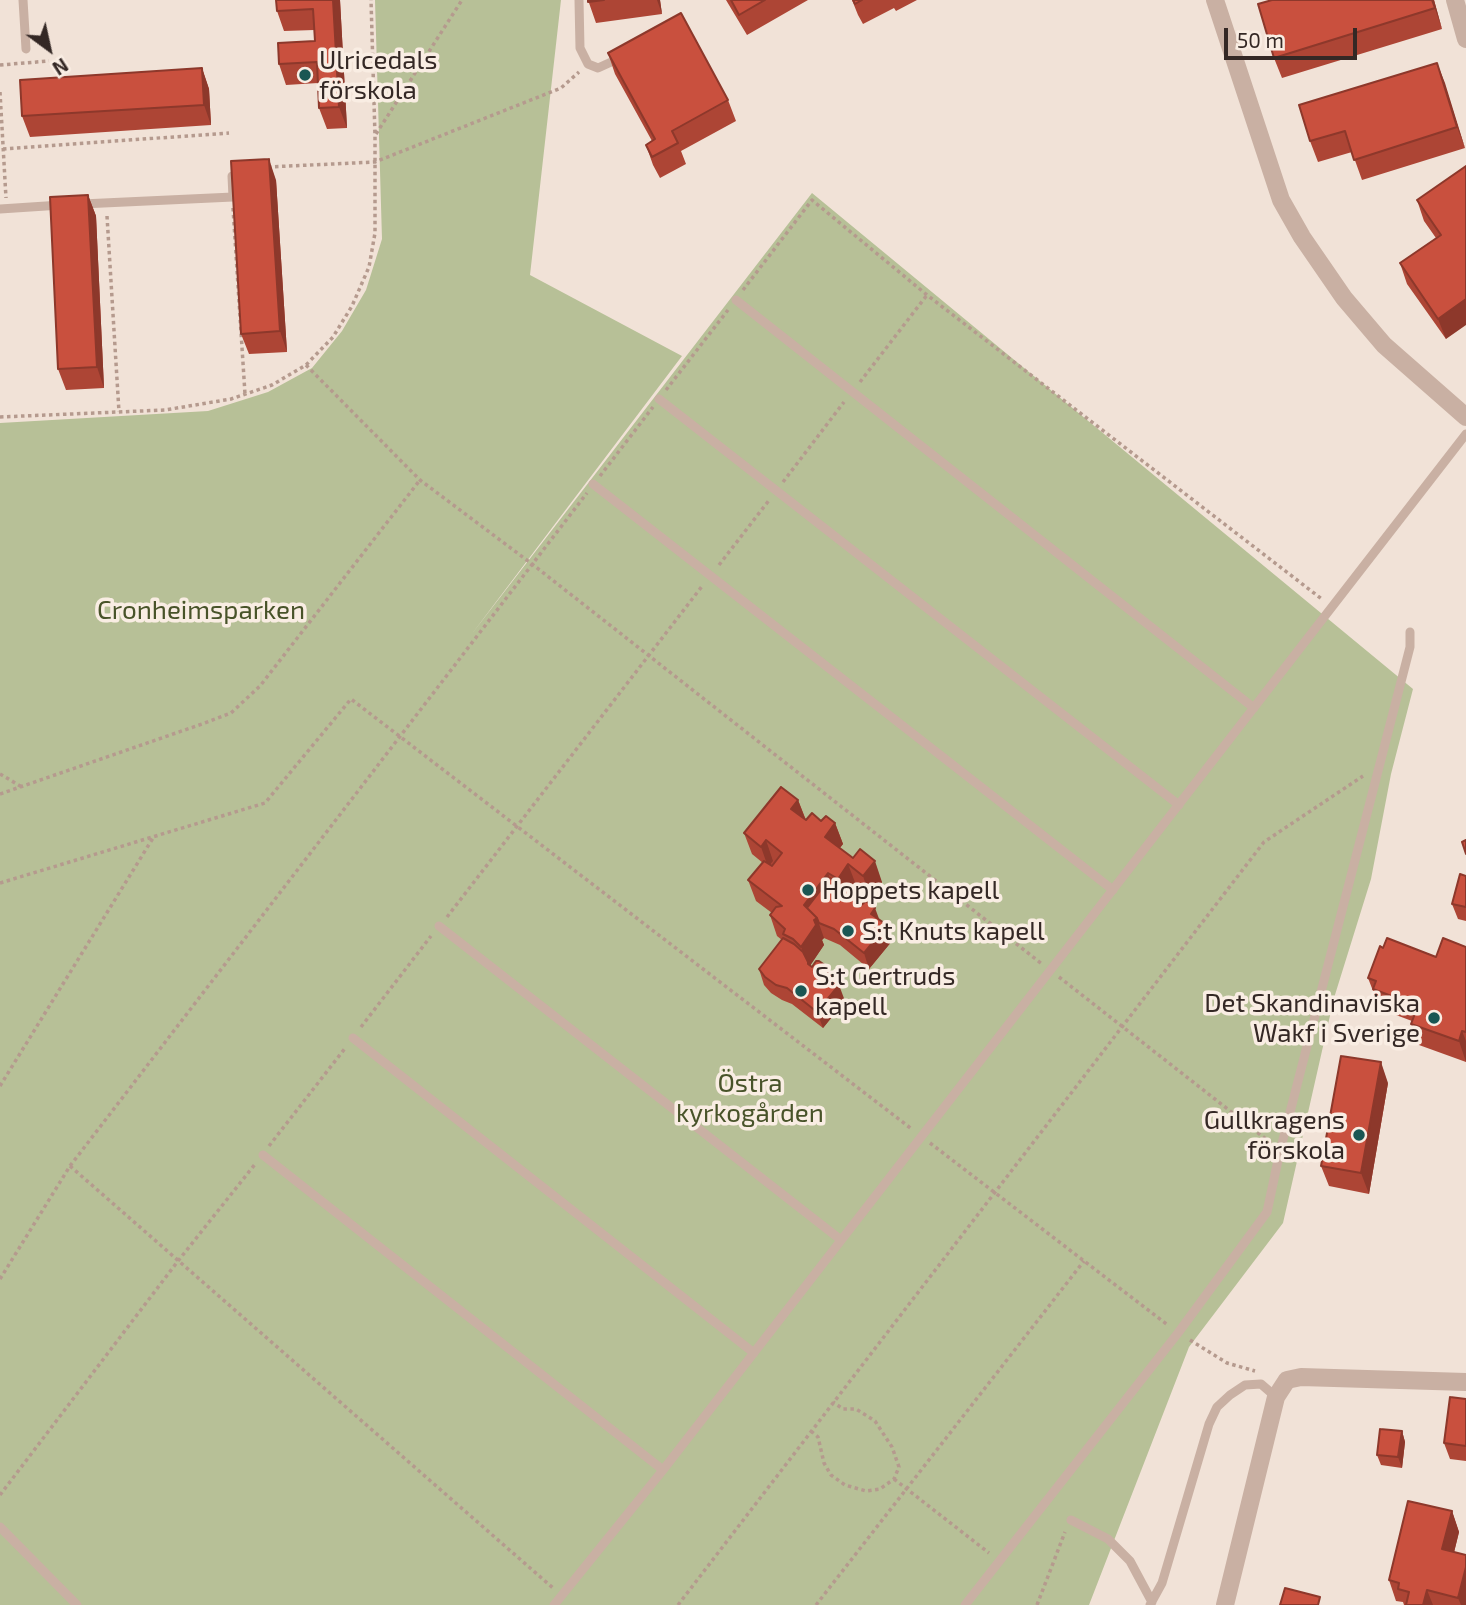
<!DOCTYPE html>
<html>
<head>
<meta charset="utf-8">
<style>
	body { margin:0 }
	#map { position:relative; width:1466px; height:1605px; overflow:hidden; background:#f1e2d7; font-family:"Exo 2",sans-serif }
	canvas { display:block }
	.north { position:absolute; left:14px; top:14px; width:70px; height:70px; -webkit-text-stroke:5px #f9ede3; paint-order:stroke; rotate:147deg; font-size:19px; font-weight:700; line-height:28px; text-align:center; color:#342825 }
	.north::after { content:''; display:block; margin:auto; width:24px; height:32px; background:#342825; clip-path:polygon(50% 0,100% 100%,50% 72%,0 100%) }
	.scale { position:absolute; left:1224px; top:28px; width:133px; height:32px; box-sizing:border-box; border:4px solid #342825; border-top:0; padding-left:9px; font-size:21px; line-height:24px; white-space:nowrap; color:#342825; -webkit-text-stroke:5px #f9ede3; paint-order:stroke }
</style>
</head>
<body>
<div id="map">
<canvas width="1466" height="1605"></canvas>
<div class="north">N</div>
<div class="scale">50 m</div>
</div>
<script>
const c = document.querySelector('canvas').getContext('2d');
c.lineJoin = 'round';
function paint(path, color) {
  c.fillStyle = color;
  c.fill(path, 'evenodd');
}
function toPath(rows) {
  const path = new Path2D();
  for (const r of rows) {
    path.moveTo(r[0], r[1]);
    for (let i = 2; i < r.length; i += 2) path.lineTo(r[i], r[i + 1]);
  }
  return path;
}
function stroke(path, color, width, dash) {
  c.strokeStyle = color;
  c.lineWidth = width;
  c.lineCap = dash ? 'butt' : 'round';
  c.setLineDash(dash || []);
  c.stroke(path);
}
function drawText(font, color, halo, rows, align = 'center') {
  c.font = font + ' "Exo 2",sans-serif';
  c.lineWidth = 7;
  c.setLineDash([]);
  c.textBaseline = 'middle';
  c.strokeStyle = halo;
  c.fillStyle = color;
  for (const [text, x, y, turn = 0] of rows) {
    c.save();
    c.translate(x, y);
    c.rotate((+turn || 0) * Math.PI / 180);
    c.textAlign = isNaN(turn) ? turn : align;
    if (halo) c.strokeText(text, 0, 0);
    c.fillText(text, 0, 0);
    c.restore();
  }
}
const green = toPath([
	[375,0,561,0,530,275,682,356,471,635,812,193,1413,689,1391,774,1371,879,1334,998,1283,1223,1189,1347,1089,1605,0,1605,0,423,208,411,268,392,312,368,342,331,366,290,382,239]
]);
const path = toPath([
	[0,65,49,61],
	[0,92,6,198],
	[376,134,462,0],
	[3,149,229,133],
	[268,167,375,162,561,88,579,72],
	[233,208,245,394],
	[107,216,119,412],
	[743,290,812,200,927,295,1323,600],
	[306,365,420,480,532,564,1042,964],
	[860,382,927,295],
	[666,390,728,310],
	[0,417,165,410,231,399,272,385,306,365,333,337,352,306,369,267,375,233,375,136,371,0],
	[600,476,653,407],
	[783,482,844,402],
	[719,565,770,499],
	[0,774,22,787],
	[0,794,202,724,231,713,260,686,420,480],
	[0,883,265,803,351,699,913,1130],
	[447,917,703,585],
	[1059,977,1271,1143],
	[361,1027,431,936],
	[0,1086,153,838],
	[930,1143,1169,1326],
	[269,1146,346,1047],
	[70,1166,553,1588],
	[0,1279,70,1166,587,493],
	[1190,1340,1227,1363,1255,1371],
	[811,1431,818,1437,824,1463,831,1475,845,1485,866,1491,880,1489,894,1479,899,1467,892,1447,875,1421,856,1409,843,1409,833,1402],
	[894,1479,989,1553],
	[0,1495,178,1261,256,1163],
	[678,1605,1264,842,1363,776],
	[816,1605,1084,1261],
	[1037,1605,1065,1532]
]);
const service = toPath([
	[23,0,26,49],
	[579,0,580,48,588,64,598,68,620,58],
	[82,204,233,197,232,176],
	[0,209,61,205],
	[736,300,1254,708],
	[659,399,1179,805],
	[593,484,1113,890],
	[439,926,841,1240],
	[353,1038,754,1353],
	[263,1155,663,1470],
	[1071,1520,1108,1539,1130,1561,1152,1602],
	[0,1527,77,1605],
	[554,1605,663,1470,1466,434],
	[965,1605,1178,1333,1267,1212,1280,1151,1410,647,1410,632],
	[1150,1605,1162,1583,1209,1424,1217,1407,1230,1395,1245,1385,1261,1384,1276,1397]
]);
const minor = toPath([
	[1215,0,1281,200,1302,237,1344,298,1384,345,1466,417],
	[1455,0,1466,39],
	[1225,1605,1276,1397,1287,1380,1301,1377,1466,1382]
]);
const wall = toPath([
	[276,0,340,0,347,128,327,129,319,108,318,83,286,85,279,64,315,41,314,30,284,31,277,11],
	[588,0,660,0,662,14,596,23],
	[726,0,808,0,747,35],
	[852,0,917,0,896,11,894,8,863,24,858,15],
	[1434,0,1442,29,1282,78,1274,58],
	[608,53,728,100,736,121,681,151,686,164,660,178,653,165,646,145,652,141,615,74],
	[1437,63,1465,148,1362,180,1352,152,1318,162,1310,141],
	[202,68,209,89,211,125,30,137,22,116],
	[1466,166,1446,339,1407,284,1400,263,1436,238,1424,221,1417,200],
	[276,180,287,352,249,354,241,334],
	[88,195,96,216,104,388,66,390,58,369],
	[798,800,806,820,835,823,843,844,840,848,882,882,870,897,856,885,850,893,857,905,887,925,892,941,869,969,840,945,824,938,822,940,824,945,810,965,812,967,829,968,833,981,845,1001,823,1028,792,1004,782,1000,771,993,764,985,759,969,782,940,777,936,770,915,772,913,756,901,748,880,763,863,752,854,744,833],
	[1466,876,1466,921,1458,919,1452,904],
	[1466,947,1466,1062,1419,1045,1411,1024,1412,1021,1380,1009,1368,978,1383,948,1436,957],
	[1388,1083,1369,1194,1329,1186,1321,1166],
	[1466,1399,1466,1461,1450,1459,1444,1443],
	[1402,1431,1405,1442,1402,1468,1381,1465,1377,1455],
	[1452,1511,1459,1532,1454,1552,1466,1605,1404,1605,1403,1602,1396,1601,1389,1580]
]);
const shadedWall = toPath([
	[333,0,340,0,347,128,339,107],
	[657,0,660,0,662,14],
	[1432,0,1434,0,1442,29],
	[1437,63,1445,83,1465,148,1457,127],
	[202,68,209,89,211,125,204,105],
	[269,159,276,180,287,352,280,331],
	[88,195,96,216,104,388,97,367],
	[1466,299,1466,325,1446,339,1438,319],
	[798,800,806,821,791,809],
	[835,823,843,844,832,857,825,837],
	[766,840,773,861,768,867,761,847],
	[875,861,882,882,870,897,863,876],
	[848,864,856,885,845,899,838,879],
	[828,873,836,894,817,918,824,938,822,940,824,945,810,966,813,979,801,947,804,905],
	[875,908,881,924,871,914],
	[887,925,892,941,869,969,864,953],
	[829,968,834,984,824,974],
	[839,985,845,1001,823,1028,817,1012],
	[1462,1031,1466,1041,1466,1062,1459,1041],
	[1381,1062,1388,1083,1369,1194,1361,1173],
	[1402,1431,1405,1442,1402,1468,1398,1457],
	[1452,1511,1459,1532,1450,1569,1442,1549],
	[1466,1567,1466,1605,1461,1605,1458,1598],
	[1427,1590,1433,1605,1423,1605]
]);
const building = toPath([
	[276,0,333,0,339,107,319,108,317,62,279,64,278,43,315,41,313,9,277,11,276,0],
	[588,0,604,0,588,2,588,0],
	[731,0,765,0,739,15,731,0],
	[853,0,862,0,855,4,853,0],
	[1272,0,1432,0,1435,8,1274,58,1258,4,1272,0],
	[681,13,728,100,672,131,678,143,652,157,646,145,655,139,608,53,681,13],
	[1437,63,1457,127,1354,160,1345,131,1310,141,1299,105,1437,63],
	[202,68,204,105,22,116,20,80,202,68],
	[269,159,280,331,241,334,231,161,269,159],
	[1466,166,1466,299,1438,319,1400,263,1441,235,1417,200,1466,166],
	[88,195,97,367,58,369,50,197,88,195],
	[781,787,798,800,791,809,806,820,812,813,821,821,826,816,835,823,825,837,853,858,860,849,875,861,863,876,848,864,838,879,828,873,804,905,817,918,814,920,816,925,801,947,793,939,783,934,785,929,770,915,776,907,782,906,748,880,764,861,772,866,782,853,766,840,761,847,744,833,781,787],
	[1466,840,1466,854,1462,842,1466,840],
	[1460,874,1466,876,1466,907,1452,904,1460,874],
	[830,878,849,891,856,901,855,904,859,907,866,901,875,908,871,914,887,925,864,953,834,929,819,923,817,918,807,908,830,878],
	[783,938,794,944,803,952,808,962,808,964,812,967,816,961,819,961,829,968,824,974,839,985,817,1012,787,988,776,985,765,977,759,969,783,938],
	[1387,938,1436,957,1443,938,1466,947,1466,1032,1462,1031,1459,1041,1411,1024,1418,1006,1373,989,1376,981,1368,978,1380,946,1383,948,1387,938],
	[1341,1056,1381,1062,1361,1173,1321,1166,1341,1056],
	[1450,1397,1466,1399,1466,1446,1444,1443,1450,1397],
	[1380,1429,1402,1431,1398,1457,1377,1455,1380,1429],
	[1408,1501,1452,1511,1442,1549,1466,1555,1466,1567,1458,1598,1427,1590,1423,1605,1406,1605,1409,1592,1398,1589,1399,1583,1389,1580,1408,1501],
	[1285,1588,1320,1597,1318,1605,1280,1605,1285,1588]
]);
const markers = [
	[305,75,7,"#1a5653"],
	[808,890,7,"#1a5653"],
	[848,931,7,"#1a5653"],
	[801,991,7,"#1a5653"],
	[1434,1018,7,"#1a5653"],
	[1359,1135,7,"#1a5653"]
];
const poiNames = [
	["Ulricedals",319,60],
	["förskola",319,90],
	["Hoppets kapell",822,890],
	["S:t Knuts kapell",862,931],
	["S:t Gertruds",815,976],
	["kapell",815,1006],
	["Det Skandinaviska",1420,1003,"right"],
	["Wakf i Sverige",1420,1033,"right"],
	["Gullkragens",1345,1120,"right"],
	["förskola",1345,1150,"right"]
];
const parkNames = [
	["Cronheimsparken",201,610],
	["Östra",750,1083],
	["kyrkogården",750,1113]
];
paint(green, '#b7c097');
stroke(path, '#b59a8e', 3.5, [3.5, 3.5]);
stroke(service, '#c9b0a3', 9);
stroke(minor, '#c9b0a3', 18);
paint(wall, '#ad4535');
paint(shadedWall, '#8d382b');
paint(building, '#c9503e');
stroke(building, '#8d382b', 2);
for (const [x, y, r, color] of markers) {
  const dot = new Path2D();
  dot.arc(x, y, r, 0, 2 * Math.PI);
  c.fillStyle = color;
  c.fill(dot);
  stroke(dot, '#f9ede3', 2.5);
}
drawText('26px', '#342825', '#f9ede3', poiNames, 'left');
drawText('26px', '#485329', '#f9ede3', parkNames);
</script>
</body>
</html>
